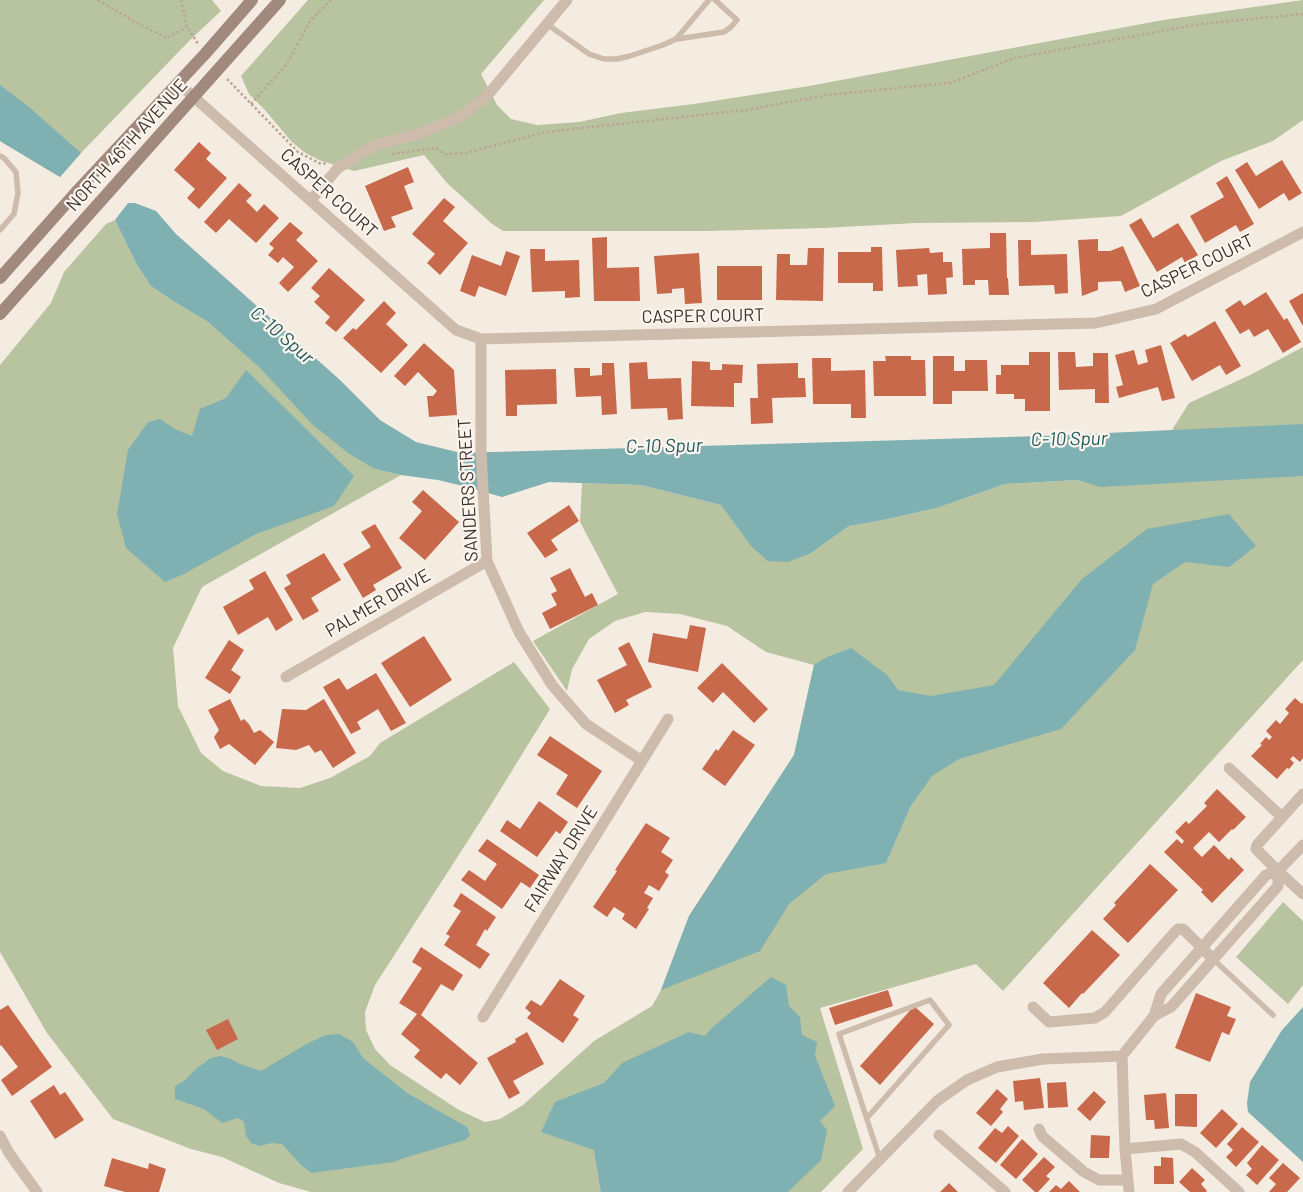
<!DOCTYPE html>
<html>
<head>
<meta charset="utf-8">
<style>
	body { margin:0 }
	canvas { display:block; background:#f4ebe1 }
</style>
</head>
<body>
<canvas width="1303" height="1192"></canvas>
<script>
const c = document.querySelector('canvas').getContext('2d');
c.lineJoin = 'round';
function paint(path, color) {
  c.fillStyle = color;
  c.fill(path, 'evenodd');
}
function toPath(rows) {
  const path = new Path2D();
  for (const r of rows) {
    path.moveTo(r[0], r[1]);
    for (let i = 2; i < r.length; i += 2) path.lineTo(r[i], r[i + 1]);
  }
  return path;
}
function stroke(path, color, width, dash) {
  c.strokeStyle = color;
  c.lineWidth = width;
  c.lineCap = dash ? 'butt' : 'round';
  c.setLineDash(dash || []);
  c.stroke(path);
}
function drawText(font, color, halo, rows, align = 'center') {
  c.font = font + ' Barlow,sans-serif';
  c.lineWidth = 4.5;
  c.setLineDash([]);
  c.textBaseline = 'middle';
  c.strokeStyle = halo;
  c.fillStyle = color;
  for (const [text, x, y, turn = 0] of rows) {
    c.save();
    c.translate(x, y);
    c.rotate((+turn || 0) * Math.PI / 180);
    c.textAlign = isNaN(turn) ? turn : align;
    if (halo) c.strokeText(text, 0, 0);
    c.fillText(text, 0, 0);
    c.restore();
  }
}
const green = toPath([
	[0,0,212,0,221,11,190,40,81,153,60,177,0,141],
	[308,0,544,0,481,74,497,105,511,119,537,125,579,122,621,113,694,104,809,86,1163,20,1303,0,1303,120,1273,141,1221,161,1121,216,1034,222,916,223,824,228,707,231,503,231,491,223,447,183,424,155,354,171,319,160,304,152,291,141,264,109,249,94,241,76],
	[115,220,137,265,151,286,170,299,208,322,375,469,401,475,202,587,173,648,178,706,201,753,223,771,261,786,300,788,330,778,370,756,380,743,514,662,550,709,489,808,375,985,365,1012,366,1030,375,1049,390,1065,459,1110,485,1122,500,1119,523,1105,594,1041,652,1006,661,990,689,916,794,755,814,665,766,652,727,626,680,614,645,612,615,621,589,639,572,669,567,691,533,641,618,594,580,522,582,483,641,485,721,505,811,553,849,526,878,521,937,508,1005,484,1078,480,1172,430,1189,403,1250,375,1303,347,1303,660,1003,991,976,964,820,1008,863,1149,821,1192,311,1192,279,1183,222,1157,191,1149,113,1119,47,1033,0,952,0,365,51,303,64,272,106,224],
	[1283,902,1303,921,1303,985,1288,1004,1236,957]
]);
const water = toPath([
	[0,85,29,107,81,153,60,177,0,141],
	[128,203,135,203,156,211,176,234,340,380,380,420,416,442,461,453,1042,436,1303,424,1303,476,1100,487,1078,480,1005,484,937,508,878,521,849,526,811,553,788,562,768,561,752,547,721,505,641,485,549,482,502,497,463,486,438,480,401,475,375,469,348,453,312,424,261,369,208,322,170,299,151,286,137,265,115,220],
	[246,370,354,476,334,506,256,534,184,574,165,582,126,548,117,514,128,450,148,422,160,419,175,429,192,436,200,409,226,398],
	[1229,514,1256,546,1229,567,1185,562,1153,584,1135,650,1061,729,959,759,932,776,910,807,886,863,826,874,789,904,760,951,661,990,689,916,794,755,814,665,827,657,851,648,887,675,898,690,931,696,994,685,1082,579,1147,529],
	[771,977,786,985,789,1006,800,1017,802,1035,817,1042,815,1056,835,1106,820,1121,827,1130,821,1160,788,1192,601,1192,594,1150,541,1132,555,1102,604,1083,622,1063,689,1032,705,1036,712,1028],
	[1303,1007,1303,1162,1248,1112,1247,1103,1250,1082,1282,1030],
	[339,1034,353,1042,363,1058,407,1093,467,1127,470,1135,465,1140,404,1158,394,1162,311,1173,300,1164,282,1144,272,1143,259,1146,251,1143,246,1136,244,1122,238,1118,222,1123,204,1109,175,1099,175,1086,184,1081,197,1068,211,1058,220,1056,231,1059,240,1064,261,1071,303,1046,325,1035]
]);
const building = toPath([
	[199,142,211,153,206,159,227,178,199,209,187,198,195,189,174,170],
	[1282,160,1302,193,1289,201,1284,193,1259,209,1235,170,1247,162,1256,176],
	[408,167,414,182,404,186,413,209,391,217,396,227,384,231,365,186],
	[1227,176,1254,224,1240,232,1236,225,1205,243,1190,216,1224,197,1216,183],
	[239,183,252,195,246,201,257,212,264,204,279,218,256,243,229,219,216,233,204,222],
	[444,198,455,207,443,221,468,243,440,275,427,263,435,254,412,234],
	[1141,218,1153,238,1178,223,1198,255,1185,263,1182,257,1157,272,1129,225],
	[290,222,303,233,296,240,318,261,288,292,279,283,294,267,283,257,278,263,268,255,274,248,269,244],
	[990,233,1006,233,1007,278,1008,278,1009,295,989,295,988,280,975,280,975,285,963,285,962,249,990,248],
	[607,237,607,268,639,267,640,301,594,301,592,238],
	[1098,239,1098,251,1110,251,1123,246,1140,286,1125,292,1121,281,1098,282,1098,290,1082,296,1078,240],
	[1018,240,1031,240,1031,255,1067,254,1068,293,1055,294,1054,285,1019,286],
	[871,247,882,247,883,291,873,291,873,283,838,283,838,252,871,252],
	[808,248,824,248,823,301,776,300,777,254,790,254,790,265,807,265],
	[929,248,930,253,943,252,943,262,952,262,953,277,946,278,947,294,928,295,927,274,917,275,918,286,898,287,896,250],
	[530,249,545,249,545,261,579,260,580,297,565,298,565,291,532,292],
	[506,251,520,256,506,296,479,286,475,297,460,291,472,255,501,266],
	[699,253,702,303,685,304,684,288,672,289,672,293,657,294,654,256],
	[717,266,762,266,762,300,717,300],
	[329,268,365,300,336,332,325,323,330,317,314,302,320,296,311,288],
	[1266,292,1284,320,1287,318,1301,342,1283,353,1268,329,1254,337,1249,329,1240,334,1225,310,1240,300,1244,306],
	[1303,293,1303,326,1289,301],
	[384,301,396,313,386,324,408,345,381,373,343,338,353,328,356,330],
	[1215,321,1241,366,1226,375,1220,365,1192,381,1170,343,1185,334,1188,337],
	[424,343,454,370,457,415,429,417,427,396,433,396,437,391,418,372,405,386,394,376],
	[1161,345,1175,398,1162,401,1158,387,1119,398,1116,387,1123,385,1115,355,1134,350,1138,365,1148,362,1145,350],
	[1029,352,1050,352,1050,411,1025,411,1025,399,1014,399,1014,394,996,394,996,375,1001,375,1001,365,1029,365],
	[1058,352,1075,352,1076,367,1093,366,1093,353,1108,353,1109,403,1095,403,1095,389,1059,390],
	[885,356,911,356,911,360,925,360,926,396,874,396,873,361,886,361],
	[933,356,954,356,954,371,965,371,965,360,987,360,988,391,952,391,952,404,933,404],
	[812,358,831,358,831,371,865,370,866,418,851,418,851,404,813,404],
	[692,361,710,362,710,370,722,370,722,364,743,365,742,383,734,383,734,407,691,406],
	[647,362,648,379,681,378,683,419,668,420,667,408,631,409,629,363],
	[602,363,614,363,617,414,602,415,601,396,576,397,574,368,590,368,590,376,602,375],
	[798,363,798,378,805,378,806,397,772,398,773,423,751,424,750,398,758,398,757,364],
	[556,369,557,404,517,405,517,416,506,416,505,370],
	[423,490,459,522,425,560,399,538,422,511,412,502],
	[569,505,579,521,551,540,558,550,545,558,527,533],
	[375,524,402,568,373,585,376,590,363,598,343,564,371,547,361,532],
	[324,553,341,580,311,598,319,611,303,620,284,588,291,584,286,575],
	[570,568,585,597,592,593,598,605,550,629,542,613,557,605,551,594,557,591,550,578],
	[265,571,293,620,276,631,268,617,238,635,223,607,254,589,249,580],
	[690,625,706,628,698,672,648,662,653,633,687,639],
	[424,636,452,680,410,707,381,663],
	[229,640,244,650,231,670,241,677,230,694,205,678],
	[629,642,652,687,626,700,629,705,615,713,597,680,627,665,618,648],
	[722,663,768,709,754,723,723,692,713,703,697,688],
	[376,673,406,723,391,731,378,709,357,722,361,729,351,734,323,687,339,678,347,690],
	[1295,698,1302,704,1303,702,1303,758,1300,762,1293,756,1290,759,1294,763,1289,769,1287,768,1277,779,1251,756,1262,745,1260,744,1266,737,1269,740,1272,737,1266,731,1276,720,1280,724,1289,713,1285,709],
	[230,699,241,721,244,719,249,724,254,733,260,730,274,742,255,765,229,744,220,749,214,737,219,730,208,710],
	[324,699,356,753,333,768,321,750,315,753,309,745,296,750,276,748,282,709,306,710],
	[733,730,755,745,725,786,702,769,716,749,718,751],
	[550,736,602,771,577,808,556,794,568,775,537,755],
	[1217,789,1246,817,1233,830,1232,829,1219,842,1209,832,1193,848,1202,857,1214,845,1229,860,1231,857,1244,870,1212,903,1201,892,1203,890,1164,852,1177,839,1182,844,1184,841,1175,832,1186,821,1189,824,1207,806,1204,803],
	[539,801,568,822,560,834,556,831,537,857,500,831,507,820,520,829],
	[646,823,670,838,661,852,673,860,665,872,669,875,659,891,649,885,644,893,653,898,647,908,649,909,636,929,622,919,625,914,614,907,607,917,593,907,617,871,615,870],
	[487,839,539,875,530,888,521,882,502,909,461,880,469,870,485,881,497,864,478,851],
	[1150,864,1178,890,1128,943,1103,919,1116,905,1114,903],
	[461,893,496,917,487,931,485,929,476,945,490,954,480,969,444,945,450,936,446,934,461,911,453,906],
	[1092,930,1120,955,1083,994,1082,993,1069,1008,1043,983],
	[421,947,463,975,453,991,441,984,421,1015,478,1063,460,1085,446,1073,441,1079,414,1057,420,1050,401,1034,417,1014,399,1003,422,968,412,962],
	[560,979,585,996,573,1015,579,1019,563,1043,527,1018,531,1013,525,1008,531,1000,541,1006],
	[888,990,893,1006,835,1025,829,1008],
	[1196,993,1231,1007,1227,1016,1236,1019,1229,1035,1222,1032,1210,1062,1175,1048],
	[8,1005,52,1067,12,1096,1,1080,18,1067,1,1045,0,1046,0,1010],
	[914,1006,934,1024,880,1085,860,1066],
	[228,1019,238,1039,217,1050,206,1030],
	[527,1032,544,1064,513,1081,520,1093,509,1099,487,1058,516,1042,515,1039],
	[1040,1078,1044,1108,1024,1110,1023,1101,1015,1102,1013,1081],
	[1066,1082,1068,1107,1048,1108,1047,1083],
	[54,1085,60,1095,65,1092,84,1120,55,1139,30,1101],
	[997,1089,1008,1099,1000,1109,1003,1112,991,1126,976,1113],
	[1094,1091,1106,1102,1090,1121,1077,1109],
	[1166,1093,1169,1128,1155,1129,1154,1120,1146,1120,1144,1095],
	[1175,1094,1197,1094,1197,1127,1175,1126],
	[1222,1109,1238,1124,1216,1148,1200,1133],
	[1008,1126,1019,1136,996,1163,978,1148,995,1128,1002,1133],
	[1242,1127,1259,1142,1236,1167,1226,1157,1233,1150,1227,1144],
	[1091,1135,1110,1136,1109,1158,1090,1158],
	[1022,1139,1038,1154,1016,1179,1000,1165],
	[1262,1145,1279,1160,1257,1185,1246,1175,1252,1169,1247,1163],
	[1044,1157,1055,1167,1046,1176,1050,1179,1038,1192,1035,1192,1022,1180],
	[1161,1157,1173,1158,1174,1184,1154,1184,1154,1166,1161,1166],
	[112,1158,148,1169,149,1163,166,1169,159,1192,125,1192,104,1186],
	[1283,1163,1300,1178,1287,1192,1269,1192,1276,1184,1269,1178],
	[1192,1168,1205,1180,1201,1184,1207,1191,1206,1192,1190,1192,1179,1182],
	[1069,1181,1080,1192,1049,1192,1056,1185,1061,1189],
	[949,1183,958,1192,940,1192]
]);
const path = toPath([
	[98,0,139,24,167,38,182,30,187,26,198,44],
	[181,0,187,26],
	[227,79,298,152,321,164,327,163],
	[251,104,286,65,310,21,331,0],
	[392,154,436,148,445,154,466,153,545,132,747,110,827,95,950,83,1014,58,1200,24,1303,14]
]);
const lane = toPath([
	[547,24,589,54,604,59,617,59,630,56,663,45,676,39,709,0],
	[677,39,724,32,731,27,737,20,715,0],
	[0,156,4,158,16,172,18,193,14,214,0,230],
	[1213,959,1273,1015],
	[867,1118,949,1025,930,1000,839,1034,880,1159]
]);
const street = toPath([
	[178,83,456,330,481,339,1096,323,1156,309,1303,232],
	[311,200,338,168,375,145,418,134,460,117,487,96,567,0],
	[481,339,481,452,487,561,519,632,552,685,586,724,642,761],
	[286,677,487,561],
	[1229,768,1282,817],
	[1303,794,1257,845,1256,849,1278,871,1303,894],
	[1033,1007,1049,1022,1095,1018,1105,1012,1173,934,1178,929,1183,929,1213,959],
	[1154,1016,1171,1007,1278,886,1278,871],
	[483,1017,668,719],
	[1122,1056,1154,1016,1161,994,1266,875,1278,871,1303,845],
	[1122,1056,1125,1149,1129,1192],
	[1039,1129,1042,1136,1084,1172,1099,1180,1127,1180],
	[939,1135,1005,1192],
	[0,1136,9,1153,37,1192],
	[1125,1149,1181,1144,1195,1152,1239,1192],
	[848,1192,937,1101,967,1080,997,1067,1043,1059,1122,1056]
]);
const secondary = toPath([
	[0,278,79,189,205,54,252,0],
	[0,314,280,0]
]);
const streetNames = [
	["NORTH 46TH AVENUE",127,145,-48],
	["CASPER COURT",329,193,42],
	["CASPER COURT",1197,266,-26],
	["CASPER COURT",703,316,-1],
	["SANDERS STREET",468,490,-93],
	["PALMER DRIVE",378,603,-30],
	["FAIRWAY DRIVE",561,859,-58]
];
const waterNames = [
	["C-10 Spur",282,335,41],
	["C-10 Spur",1069,439,-1],
	["C-10 Spur",664,446,-1]
];
paint(green, '#b8c4a0');
paint(water, '#7fb0b2');
paint(building, '#c8694b');
stroke(path, '#b9a596', 2.5, [2.5, 2.5]);
stroke(lane, '#cdbbac', 5.5);
stroke(street, '#cdbbac', 11);
stroke(secondary, '#a18a7d', 12);
drawText('18px', '#3b302b', '#fbf5ee', streetNames);
drawText('italic 19px', '#1f5a5e', '#fbf5ee', waterNames);
</script>
</body>
</html>
